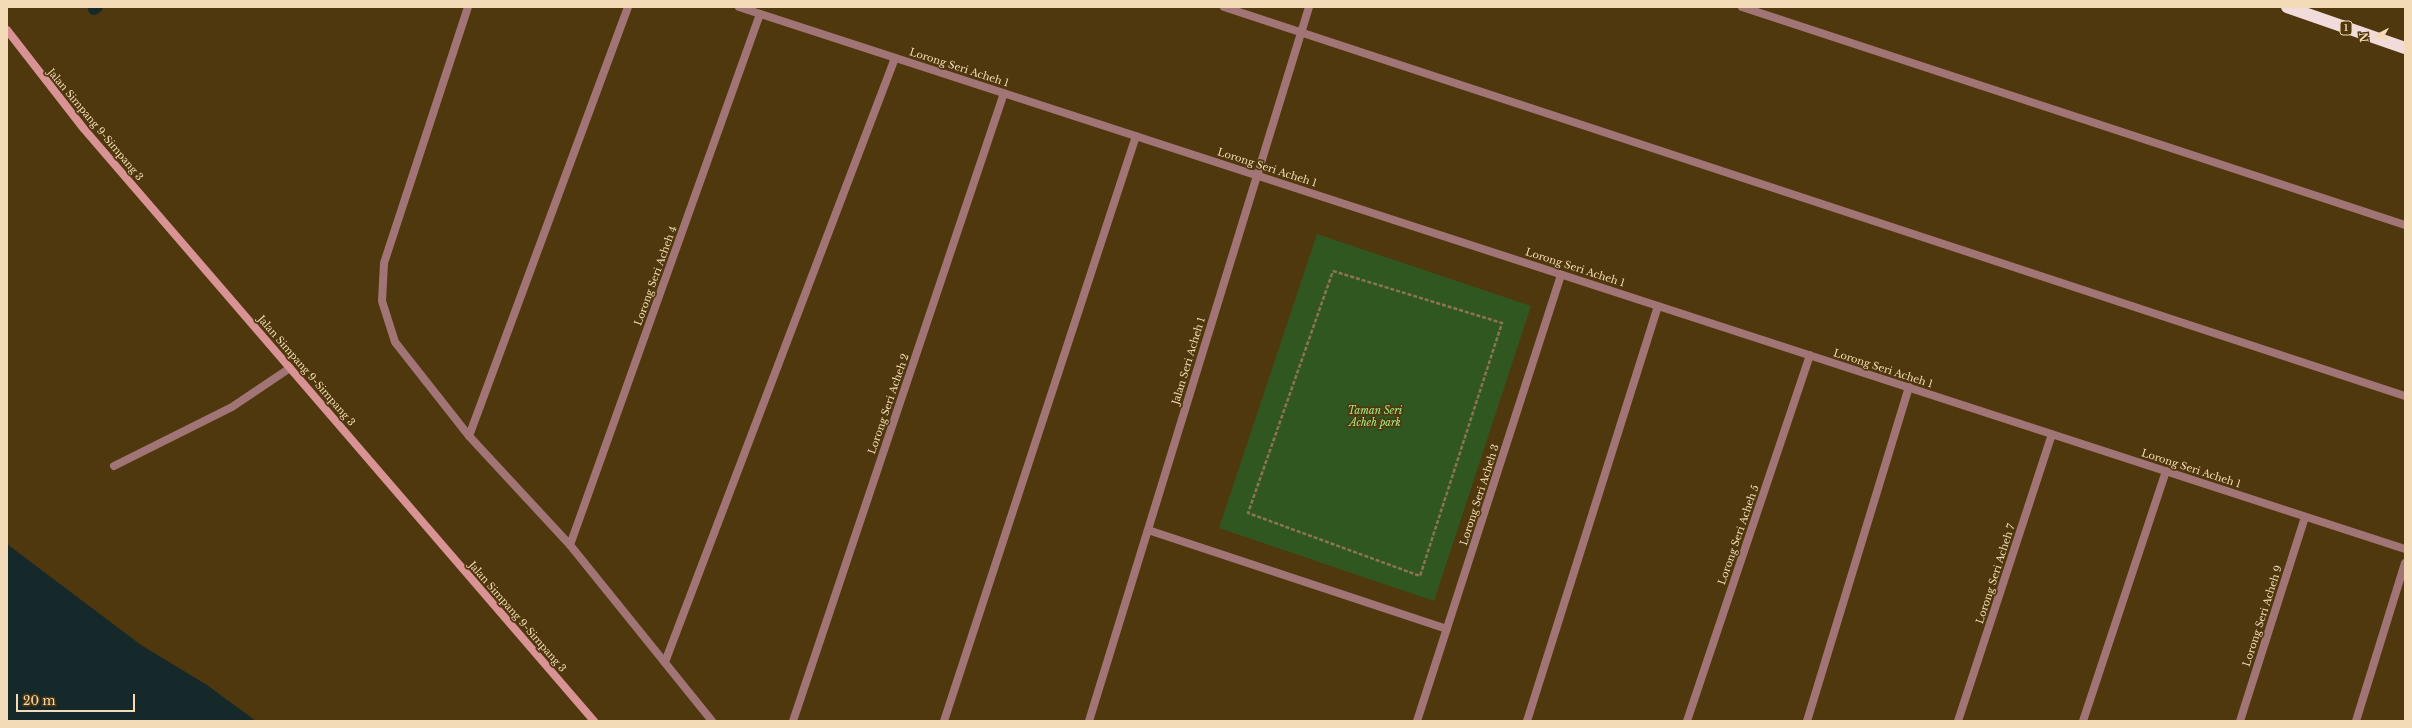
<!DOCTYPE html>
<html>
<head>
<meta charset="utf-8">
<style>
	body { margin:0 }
	#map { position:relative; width:2412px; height:728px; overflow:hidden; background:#4f380e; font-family:"Libre Baskerville",serif }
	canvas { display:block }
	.frame { position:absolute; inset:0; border:8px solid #f4dbb8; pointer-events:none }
	.north { position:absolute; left:2356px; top:16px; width:40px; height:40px; -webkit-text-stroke:3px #4f380e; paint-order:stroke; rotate:264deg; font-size:11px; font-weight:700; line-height:16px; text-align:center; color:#f4dbb8 }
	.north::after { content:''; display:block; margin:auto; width:14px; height:18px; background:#f4dbb8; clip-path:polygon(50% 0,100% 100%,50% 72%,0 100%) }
	.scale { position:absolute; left:16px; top:694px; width:119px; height:18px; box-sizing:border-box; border:2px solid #f4dbb8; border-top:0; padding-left:5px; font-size:12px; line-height:14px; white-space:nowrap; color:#f4dbb8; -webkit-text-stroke:3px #4f380e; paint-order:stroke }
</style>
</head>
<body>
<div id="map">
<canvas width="2412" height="728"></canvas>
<div class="frame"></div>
<div class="north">N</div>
<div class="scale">20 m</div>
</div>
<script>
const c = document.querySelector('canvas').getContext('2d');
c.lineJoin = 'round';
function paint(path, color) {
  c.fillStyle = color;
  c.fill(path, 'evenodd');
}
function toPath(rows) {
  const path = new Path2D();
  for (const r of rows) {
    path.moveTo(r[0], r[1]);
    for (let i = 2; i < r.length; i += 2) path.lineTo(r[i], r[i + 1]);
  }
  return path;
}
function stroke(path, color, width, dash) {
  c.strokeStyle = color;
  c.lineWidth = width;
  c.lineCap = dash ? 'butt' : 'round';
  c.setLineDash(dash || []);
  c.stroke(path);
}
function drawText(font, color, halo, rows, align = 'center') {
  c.font = font + ' "Libre Baskerville",serif';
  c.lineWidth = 3.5;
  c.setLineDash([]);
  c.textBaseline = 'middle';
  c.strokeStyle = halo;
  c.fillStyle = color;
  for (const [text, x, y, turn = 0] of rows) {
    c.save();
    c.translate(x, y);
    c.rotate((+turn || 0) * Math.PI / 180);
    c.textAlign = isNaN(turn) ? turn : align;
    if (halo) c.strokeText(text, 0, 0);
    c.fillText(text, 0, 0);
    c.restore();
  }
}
const green = toPath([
	[1317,234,1531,306,1434,601,1219,528]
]);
const water = toPath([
	[7,544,141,645,207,685,256,721,7,721]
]);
const stream = toPath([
	[94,9,97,7]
]);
const path = toPath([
	[1333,271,1502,323,1420,576,1248,513,1333,271]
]);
const lane = toPath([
	[1224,7,2405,396],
	[469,436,628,7],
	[114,466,232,407,290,368],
	[665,662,895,58],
	[944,721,1136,136],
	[1527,721,1658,306],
	[1807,721,1909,387],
	[2083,721,2166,471],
	[2356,721,2405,563]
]);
const street = toPath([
	[468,7,384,263,382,301,395,342,469,436,570,545,712,721],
	[739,7,2405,549],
	[1742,7,2405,225],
	[1148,530,1447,629],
	[570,545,760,14],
	[793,721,1004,93],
	[1089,721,1309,7],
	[1417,721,1561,275],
	[1687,721,1810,355],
	[1958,721,2052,434],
	[2240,721,2305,517]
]);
const secondary = toPath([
	[7,30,84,129,594,721]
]);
const highway = toPath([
	[2287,7,2405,48]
]);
const shields = [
	[2346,28,12]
];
const shieldNames = [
	["1",2346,28]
];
const streetNames = [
	["Lorong Seri Acheh 1",959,68,18],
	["Jalan Simpang 9-Simpang 3",95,125,50],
	["Lorong Seri Acheh 1",1267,168,18],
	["Lorong Seri Acheh 1",1575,268,18],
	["Lorong Seri Acheh 4",656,276,-70],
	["Jalan Seri Acheh 1",1189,361,-73],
	["Lorong Seri Acheh 1",1883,369,18],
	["Jalan Simpang 9-Simpang 3",306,371,49],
	["Lorong Seri Acheh 2",889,404,-71],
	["Lorong Seri Acheh 1",2191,469,18],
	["Lorong Seri Acheh 3",1480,495,-72],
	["Lorong Seri Acheh 5",1739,535,-71],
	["Lorong Seri Acheh 7",1996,574,-72],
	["Lorong Seri Acheh 9",2263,616,-72],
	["Jalan Simpang 9-Simpang 3",517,617,49]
];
const parkNames = [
	["Taman Seri",1375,411],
	["Acheh park",1375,423]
];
paint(green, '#315721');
paint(water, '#16292a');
stroke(stream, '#16292a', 12);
stroke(path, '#8c754d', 2.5, [4, 2]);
stroke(lane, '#a17576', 8);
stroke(street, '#a17576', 8);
stroke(secondary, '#d99395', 8);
stroke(highway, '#f2dbdb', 12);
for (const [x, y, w] of shields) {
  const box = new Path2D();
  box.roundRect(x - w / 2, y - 7, w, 14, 3);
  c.fillStyle = '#4f380e';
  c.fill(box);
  stroke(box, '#f4dbb8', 1);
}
drawText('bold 9px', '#f4dbb8', null, shieldNames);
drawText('10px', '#f4dbb8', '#4f380e', streetNames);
drawText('italic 10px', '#a3ed86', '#4f380e', parkNames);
</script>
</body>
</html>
